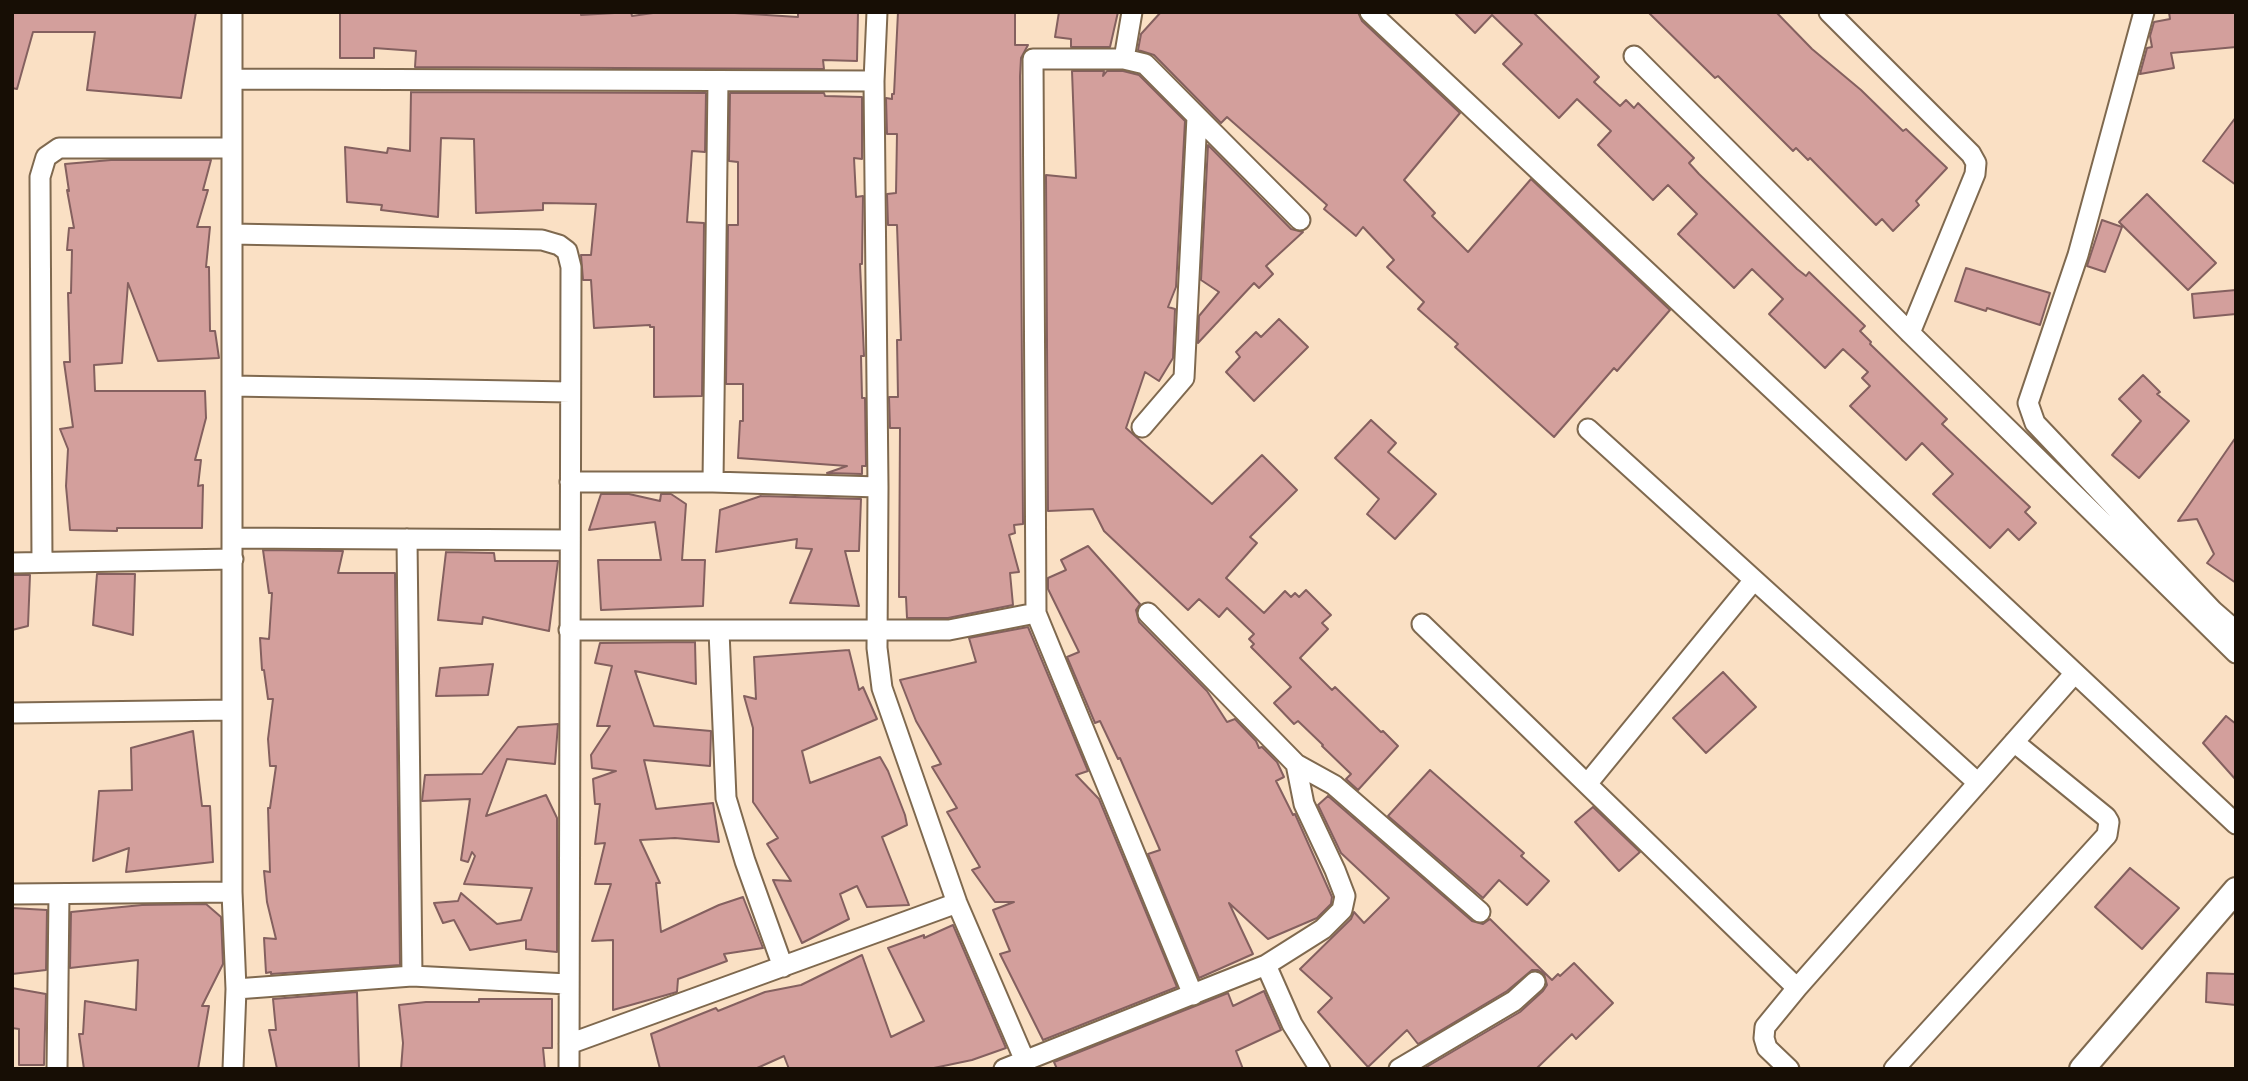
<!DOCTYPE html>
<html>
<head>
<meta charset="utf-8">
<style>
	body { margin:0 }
	#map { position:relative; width:2248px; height:1081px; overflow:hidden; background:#fae0c4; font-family:"Fira Sans",sans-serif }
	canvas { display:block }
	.frame { position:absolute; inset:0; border:14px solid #170e05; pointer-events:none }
</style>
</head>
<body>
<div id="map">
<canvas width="2248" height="1081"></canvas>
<div class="frame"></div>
</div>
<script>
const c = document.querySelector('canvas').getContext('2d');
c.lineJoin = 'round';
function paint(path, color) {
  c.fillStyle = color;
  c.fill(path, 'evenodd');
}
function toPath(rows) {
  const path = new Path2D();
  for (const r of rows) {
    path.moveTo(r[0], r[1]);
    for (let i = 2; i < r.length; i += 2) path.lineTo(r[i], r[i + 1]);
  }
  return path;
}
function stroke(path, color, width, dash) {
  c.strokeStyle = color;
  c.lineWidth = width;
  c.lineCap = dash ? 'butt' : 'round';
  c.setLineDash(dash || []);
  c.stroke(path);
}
const building = toPath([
	[12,12,196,12,181,98,87,90,95,32,33,32,17,89,12,88,12,12],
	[340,12,581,12,581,15,631,12,632,16,660,12,719,12,798,17,798,12,858,12,857,61,823,60,824,69,415,67,416,51,374,48,374,58,340,58,340,12],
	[898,12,1015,12,1015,45,1028,45,1021,58,1020,76,1023,524,1014,525,1015,533,1009,535,1019,572,1010,573,1013,605,948,618,907,618,906,597,899,597,900,428,890,428,889,397,898,397,897,340,901,340,897,225,888,225,887,194,896,193,897,134,887,134,886,98,892,99,892,94,894,94,898,12],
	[1059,12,1118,12,1110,47,1071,47,1071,39,1055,37,1059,12],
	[1161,12,1358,12,1362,21,1460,113,1404,180,1435,213,1432,216,1468,252,1531,179,1670,310,1617,371,1614,368,1554,437,1455,347,1458,344,1418,309,1424,302,1387,267,1394,260,1363,227,1356,236,1324,209,1327,205,1227,117,1221,123,1154,55,1138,50,1141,34,1161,12],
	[1454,12,1533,12,1599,77,1594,82,1620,106,1626,100,1634,108,1638,103,1694,158,1689,163,1699,174,1797,269,1806,276,1809,272,1865,326,1860,331,1871,342,1870,344,1947,419,1942,424,2030,507,2025,512,2036,523,2019,540,2008,529,1990,548,1933,494,1953,474,1922,443,1906,460,1850,406,1870,386,1862,378,1868,372,1843,349,1825,368,1769,314,1783,299,1752,269,1734,288,1678,234,1697,214,1668,185,1653,200,1598,145,1611,131,1577,99,1559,118,1503,64,1522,44,1492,15,1475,33,1454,12],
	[1648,12,1776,12,1812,49,1861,90,1903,131,1906,129,1947,168,1916,201,1919,205,1893,231,1882,219,1876,225,1810,158,1808,160,1796,148,1793,151,1718,76,1715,78,1648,12],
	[2169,12,2236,12,2236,47,2171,53,2174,68,2140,74,2147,48,2152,47,2150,36,2154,22,2170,19,2169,12],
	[1072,71,1104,71,1103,76,1107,71,1123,71,1139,75,1185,121,1176,287,1168,307,1175,309,1173,358,1159,381,1145,372,1126,428,1212,504,1262,455,1297,490,1250,537,1257,543,1226,578,1264,613,1285,591,1291,597,1295,593,1299,597,1306,590,1331,615,1322,623,1328,629,1300,658,1332,690,1335,687,1381,732,1383,731,1398,746,1358,790,1346,779,1351,774,1322,746,1323,745,1298,721,1294,724,1274,703,1291,687,1251,647,1254,644,1249,639,1254,634,1227,608,1219,617,1199,599,1188,610,1104,531,1093,509,1048,511,1046,175,1076,178,1072,71],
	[411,92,706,93,705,152,692,151,687,222,704,223,702,396,654,397,654,327,650,327,650,325,594,328,591,280,583,280,581,255,591,255,596,204,543,203,543,210,476,213,474,139,441,138,438,217,381,210,382,205,347,202,345,147,387,153,388,148,410,151,411,92],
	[730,93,824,93,825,96,862,97,862,159,854,158,856,197,863,196,862,264,860,264,864,356,861,356,862,398,865,398,866,466,862,466,862,474,827,473,847,466,738,458,740,421,743,421,743,384,726,384,728,225,738,225,738,162,729,161,730,93],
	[2236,117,2236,185,2203,161,2236,117],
	[1208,145,1291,229,1303,232,1266,266,1273,274,1259,288,1254,283,1198,343,1199,316,1219,292,1201,280,1208,145],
	[111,160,211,160,203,190,208,190,197,227,210,227,206,267,209,267,210,331,215,331,219,358,158,361,128,283,122,363,94,365,95,391,205,391,206,418,195,460,201,460,198,486,203,485,202,528,117,528,117,531,70,530,66,486,68,449,60,429,73,427,64,362,70,362,68,293,71,293,72,250,67,250,69,228,74,228,67,190,69,191,65,164,111,160],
	[2147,194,2216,263,2188,290,2119,222,2147,194],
	[2102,220,2122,227,2105,272,2087,266,2102,220],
	[1966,268,2050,293,2040,325,1987,308,1986,311,1955,301,1966,268],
	[2236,290,2236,314,2194,318,2192,294,2236,290],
	[1279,319,1308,347,1254,401,1226,372,1240,357,1236,352,1256,332,1261,337,1279,319],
	[2143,375,2160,392,2157,394,2189,421,2139,478,2112,455,2141,421,2119,399,2143,375],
	[1371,420,1396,443,1388,452,1436,494,1395,539,1367,514,1379,499,1335,458,1371,420],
	[2236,437,2236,583,2207,563,2214,554,2197,519,2178,521,2236,437],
	[601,494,629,494,660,501,661,494,671,494,686,504,682,560,705,560,703,606,601,610,598,560,661,560,655,522,589,530,601,494],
	[761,496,861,499,859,551,845,551,859,606,790,603,812,549,796,548,797,539,716,552,720,510,761,496],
	[1088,546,1140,604,1136,610,1139,622,1207,691,1227,722,1235,719,1256,741,1259,748,1262,747,1277,762,1284,777,1276,781,1293,815,1295,814,1332,897,1331,904,1317,918,1268,939,1229,903,1253,954,1199,978,1148,854,1160,850,1120,758,1118,759,1100,721,1095,723,1067,657,1079,652,1048,589,1048,578,1066,570,1061,560,1088,546],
	[263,550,343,551,338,573,395,573,400,965,271,974,271,972,266,973,264,938,276,939,267,902,264,871,270,872,268,808,270,808,276,766,270,766,268,739,273,699,268,699,264,670,262,670,260,638,269,639,272,593,269,593,263,550],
	[446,552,494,553,495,561,558,561,549,631,483,617,482,624,438,620,446,552],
	[97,574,135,574,133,635,93,625,97,574],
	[12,575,30,575,28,626,12,630,12,575],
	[1028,627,1088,771,1076,775,1099,799,1177,987,1043,1040,1000,954,1010,951,993,910,1014,902,995,902,972,870,980,867,947,812,957,808,932,767,941,764,916,721,900,680,976,662,969,638,1028,627],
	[695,642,696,684,635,671,654,726,711,731,710,766,644,760,656,809,713,803,719,842,675,838,640,840,660,883,656,883,661,932,719,905,743,897,763,948,724,954,727,961,678,979,677,992,613,1010,613,940,592,941,611,884,595,884,605,843,595,844,600,804,595,804,593,779,616,771,592,768,591,755,610,726,597,726,612,666,595,663,600,643,695,642],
	[849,650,859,690,863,687,877,719,802,751,810,783,880,757,888,771,905,815,907,825,882,837,909,905,867,907,857,886,840,894,849,919,802,943,773,880,791,881,767,844,778,838,753,802,753,728,744,696,756,699,754,657,849,650],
	[493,664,488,695,436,696,440,668,493,664],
	[1723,672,1756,707,1706,753,1673,718,1723,672],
	[2226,716,2236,724,2236,780,2203,743,2226,716],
	[558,724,555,764,507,759,486,816,546,795,557,818,557,952,526,949,526,940,470,950,454,920,443,923,434,903,458,901,461,893,497,924,521,920,532,888,464,884,475,856,472,852,468,862,461,860,470,799,422,801,425,775,482,774,518,727,558,724],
	[193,731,202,806,210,806,213,862,126,872,129,848,93,861,99,791,132,790,131,748,193,731],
	[1430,770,1524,853,1521,856,1549,881,1527,905,1499,880,1483,898,1388,816,1430,770],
	[1328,796,1472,921,1483,924,1490,919,1552,980,1558,974,1560,976,1574,963,1613,1003,1576,1039,1572,1034,1536,1069,1423,1069,1520,1012,1543,991,1547,985,1544,974,1538,970,1532,970,1507,991,1418,1044,1407,1030,1368,1067,1318,1012,1332,998,1300,969,1351,919,1354,912,1364,923,1389,898,1341,853,1318,805,1328,796],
	[1593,807,1640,852,1619,871,1575,822,1593,807],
	[2130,868,2179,908,2142,949,2095,907,2130,868],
	[206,904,221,917,223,964,202,1006,209,1006,198,1069,84,1069,79,1034,83,1034,85,1001,136,1010,138,960,70,968,71,912,142,905,206,904],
	[12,908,47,910,46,970,12,974,12,908],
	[953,925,1006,1048,972,1060,929,1069,789,1069,784,1056,755,1069,660,1069,651,1034,716,1008,718,1011,765,992,801,985,862,955,891,1037,924,1021,888,948,924,935,924,938,953,925],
	[2207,973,2236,974,2236,1005,2206,1002,2207,973],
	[12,988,46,994,44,1065,19,1065,19,1029,12,1028,12,988],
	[1264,991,1281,1030,1236,1051,1243,1069,1057,1069,1054,1062,1228,993,1233,1006,1264,991],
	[357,992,359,1069,277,1069,269,1030,276,1030,273,999,357,992],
	[479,999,552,999,552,1048,543,1048,545,1069,401,1069,403,1043,399,1005,426,1002,479,1002,479,999]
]);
const minor = toPath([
	[232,12,232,892,236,989,233,1069],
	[877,12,874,81,878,487,877,648,882,688,957,903,1025,1061],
	[1370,12,2236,824],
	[1829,12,1971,154,1976,163,1975,174,1910,333],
	[2144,12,2078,255,2028,403,2035,423,2213,611,2236,631],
	[1634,56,1910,333,2236,653],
	[1124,59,1132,12],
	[232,79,874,81],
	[232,234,542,240,559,245,567,251,571,267,569,1069],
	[232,386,570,392],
	[1142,427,1184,378,1197,117],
	[1588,429,1978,783],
	[570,482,713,482,878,487],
	[713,482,718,81],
	[232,538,569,540],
	[407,539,412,976],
	[42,562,40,177,46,157,59,148,232,148],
	[12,563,233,559],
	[1422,624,1797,988],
	[569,630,949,630,1036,613],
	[719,631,726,798,745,861,783,967],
	[12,713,232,710],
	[1296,764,1334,785,1480,912],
	[1587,784,1754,580],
	[12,894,232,892],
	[1266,965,1292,1024,1320,1069],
	[236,989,412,976,568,984],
	[1193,995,1036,613,1033,59,1124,59,1145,64,1300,220],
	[569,1044,957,903],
	[57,1069,59,894],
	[1004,1069,1266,965,1323,929,1342,910,1345,896,1335,870,1304,804,1296,764,1148,613],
	[1399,1069,1514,1001,1535,982],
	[1789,1069,1767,1048,1764,1038,1765,1027,1797,988,2075,673],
	[1894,1069,2107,835,2109,822,2106,817,2014,742]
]);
const tertiary = toPath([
	[2082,1069,2236,890]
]);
paint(building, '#d39f9c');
stroke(building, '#84605f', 2);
stroke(minor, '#7f694f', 23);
stroke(tertiary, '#7f694f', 28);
stroke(minor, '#fff', 19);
stroke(tertiary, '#fff', 24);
</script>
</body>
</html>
